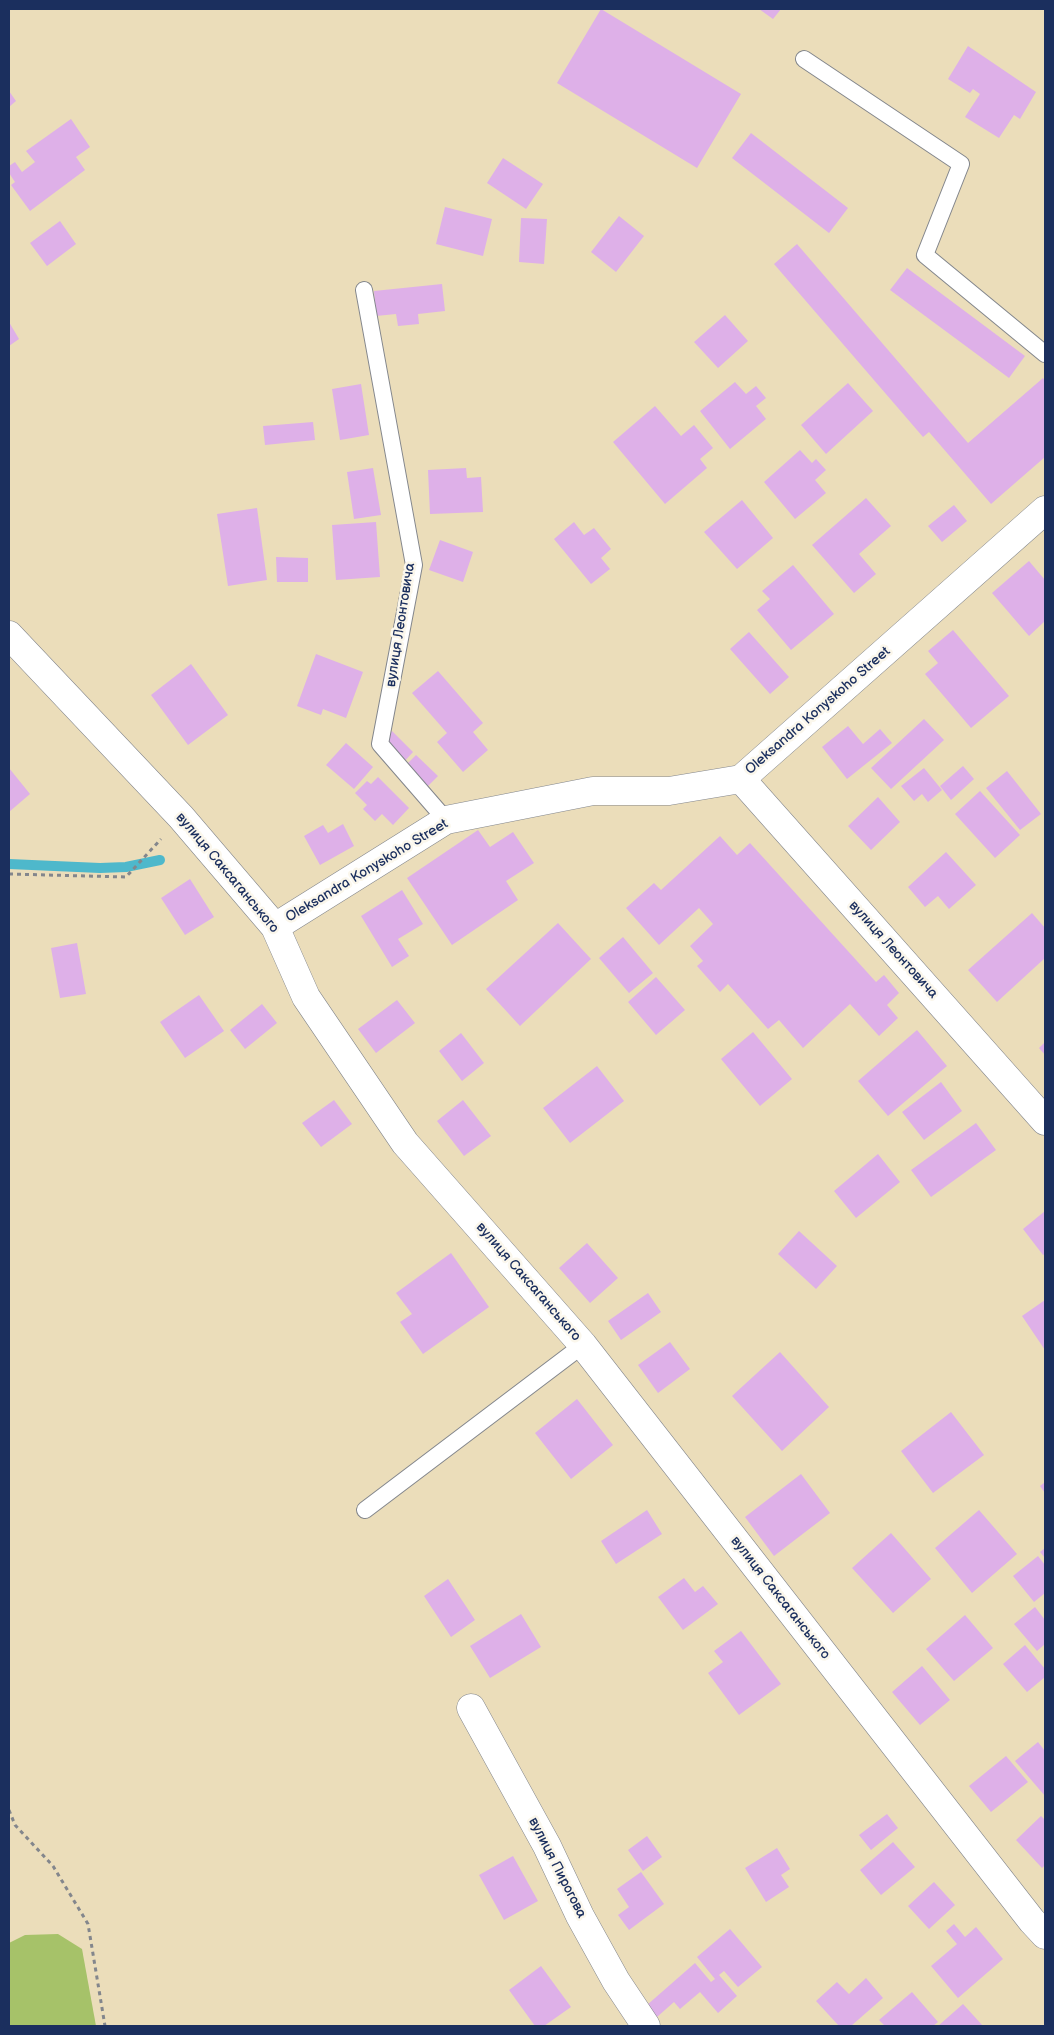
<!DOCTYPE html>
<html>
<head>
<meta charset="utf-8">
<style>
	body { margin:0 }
	#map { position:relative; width:1054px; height:2035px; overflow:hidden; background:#ebddba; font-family:"Balsamiq Sans",sans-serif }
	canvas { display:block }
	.frame { position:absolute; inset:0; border:10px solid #1b2f5e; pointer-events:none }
</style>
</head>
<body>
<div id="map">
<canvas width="1054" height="2035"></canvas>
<div class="frame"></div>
</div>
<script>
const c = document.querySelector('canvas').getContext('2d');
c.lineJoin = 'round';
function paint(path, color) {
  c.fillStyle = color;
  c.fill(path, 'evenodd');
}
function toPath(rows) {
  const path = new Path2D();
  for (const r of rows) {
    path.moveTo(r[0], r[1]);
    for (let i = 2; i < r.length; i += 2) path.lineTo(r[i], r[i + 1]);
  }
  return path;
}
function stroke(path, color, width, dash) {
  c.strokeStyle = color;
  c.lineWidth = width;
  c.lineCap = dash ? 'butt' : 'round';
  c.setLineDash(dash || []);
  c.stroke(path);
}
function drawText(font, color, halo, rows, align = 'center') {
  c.font = font + ' "Balsamiq Sans",sans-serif';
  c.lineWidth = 5;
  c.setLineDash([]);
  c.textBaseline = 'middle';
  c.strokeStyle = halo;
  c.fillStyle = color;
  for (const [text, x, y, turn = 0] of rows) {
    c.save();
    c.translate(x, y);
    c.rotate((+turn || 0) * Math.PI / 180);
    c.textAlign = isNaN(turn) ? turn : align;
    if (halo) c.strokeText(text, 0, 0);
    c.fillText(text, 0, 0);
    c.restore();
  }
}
const green = toPath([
	[58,1934,82,1949,96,2026,9,2026,9,1943,25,1935]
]);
const stream = toPath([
	[9,864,100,868,126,867,160,860]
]);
const building = toPath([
	[601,9,741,94,697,168,557,83],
	[759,9,781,9,773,19],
	[968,46,1036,92,1020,119,1014,115,999,138,965,117,980,94,973,89,970,93,948,79],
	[9,91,16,101,9,107],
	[71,119,90,147,76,157,85,170,30,211,11,185,15,182,9,173,9,166,15,162,22,172,35,162,26,151],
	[751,133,848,208,829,233,732,158],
	[503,158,543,184,526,209,487,183],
	[445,207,492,219,483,256,436,244],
	[619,216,644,236,616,272,591,252],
	[521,218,547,219,544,264,519,262],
	[60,221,76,244,47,266,30,243],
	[797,244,968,443,1043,378,1045,381,1045,457,991,504,929,432,923,437,774,264],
	[907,268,1025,356,1009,378,890,290],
	[442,284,445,311,418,314,419,324,398,326,396,314,376,316,374,291],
	[725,315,748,341,718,368,694,342],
	[9,322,19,339,9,346],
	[735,382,746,394,756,386,766,398,756,406,766,419,730,449,700,411],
	[848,383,873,411,826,454,801,425],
	[361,384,369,435,340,440,332,389],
	[655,406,681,436,694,425,713,448,700,459,707,468,665,504,613,442],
	[313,422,315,440,265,445,263,426],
	[800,450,812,463,816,459,826,470,815,480,826,493,795,519,764,482],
	[373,468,381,515,354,519,347,472],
	[466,468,467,478,481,477,483,512,430,514,428,470],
	[866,498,891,526,859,554,876,574,854,593,812,545],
	[742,500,773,538,737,569,704,532],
	[954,505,967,521,942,542,928,526],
	[257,508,267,580,228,586,217,514],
	[376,522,380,577,336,580,332,525],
	[574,522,584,535,594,528,611,549,601,558,610,569,591,584,554,539],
	[440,540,473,552,463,582,429,570],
	[276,557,308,558,308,582,277,582],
	[1029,561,1045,580,1045,621,1029,636,992,593],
	[793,565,834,614,791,650,757,610,770,599,762,591],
	[953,630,1009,696,971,728,925,674,938,663,928,651],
	[749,632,789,677,770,694,730,649],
	[316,654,363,672,346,718,323,709,321,715,297,706],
	[191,664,228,715,188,745,151,695],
	[438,671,483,723,473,732,488,750,463,772,437,742,447,733,412,693],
	[924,719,944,740,891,789,871,768],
	[848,726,863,744,880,729,892,743,847,779,822,747],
	[392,731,413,752,402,764,381,743],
	[346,743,373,767,354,789,326,765],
	[416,755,438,776,427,787,405,766],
	[963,766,974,779,951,800,940,786],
	[9,768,30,794,9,812],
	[924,768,942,790,928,802,922,794,914,801,901,786],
	[1007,771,1041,814,1020,830,986,788],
	[378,777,409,808,393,825,382,814,375,821,363,809,367,805,355,793,367,781,371,784],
	[980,791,1020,835,995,858,955,814],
	[878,797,900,822,871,850,848,826],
	[343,824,354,846,320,865,304,836,323,825,328,833],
	[478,830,490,847,513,832,534,863,506,881,518,900,452,945,407,878],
	[720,836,737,855,750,843,876,982,884,975,899,993,887,1005,898,1018,879,1036,850,1004,803,1048,779,1020,768,1029,728,984,720,992,697,966,703,961,690,946,713,924,699,908,659,945,626,908,654,883,661,890],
	[946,852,976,885,949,909,938,896,925,907,908,887],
	[190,879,214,917,185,935,161,898],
	[402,890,423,924,398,939,409,956,392,967,361,916],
	[1032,913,1045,928,1045,958,997,1002,968,970],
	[558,923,591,959,520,1026,486,989],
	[623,937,653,973,629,993,599,958],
	[77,943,86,994,60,998,51,948],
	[656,977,685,1010,656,1035,628,1002],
	[199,995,224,1031,185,1058,160,1022],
	[397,1000,415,1023,376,1053,358,1029],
	[262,1004,277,1023,245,1049,230,1030],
	[917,1030,947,1066,888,1116,858,1081],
	[753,1032,792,1079,760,1106,721,1059],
	[461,1033,484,1063,462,1081,439,1051],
	[1045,1042,1045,1055,1039,1048],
	[597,1066,624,1101,570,1143,543,1108],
	[941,1082,962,1111,924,1140,902,1112],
	[334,1100,352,1124,321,1147,302,1123],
	[463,1100,491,1136,464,1156,437,1121],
	[976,1123,996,1150,931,1197,911,1170],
	[878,1154,900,1182,856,1218,834,1191],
	[1045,1211,1045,1254,1043,1255,1023,1229],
	[799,1231,837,1266,816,1289,778,1254],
	[587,1243,618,1278,590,1303,559,1268],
	[451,1253,489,1307,423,1354,400,1322,412,1314,396,1293],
	[648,1293,661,1312,621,1340,608,1321],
	[1045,1300,1045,1350,1022,1316],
	[670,1342,690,1369,658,1393,638,1365],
	[780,1352,829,1407,782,1451,732,1396],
	[577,1399,613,1445,571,1479,535,1433],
	[951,1412,984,1455,933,1493,901,1451],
	[801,1474,830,1513,774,1556,745,1517],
	[1045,1482,1045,1493,1040,1486],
	[647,1510,662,1534,616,1564,601,1541],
	[979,1510,1017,1554,972,1593,935,1548],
	[891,1533,931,1579,893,1613,852,1568],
	[1045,1548,1045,1558,1040,1552],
	[1038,1556,1045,1565,1045,1593,1034,1602,1013,1576],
	[684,1578,695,1592,703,1586,718,1604,683,1630,658,1597],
	[448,1579,475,1620,451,1637,424,1596],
	[1035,1607,1045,1620,1045,1644,1037,1651,1014,1624],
	[521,1614,541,1647,490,1678,470,1646],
	[965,1615,993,1648,954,1681,926,1649],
	[741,1631,781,1684,739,1715,708,1673,723,1662,714,1651],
	[1025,1645,1045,1669,1045,1677,1027,1692,1003,1664],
	[922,1666,950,1700,920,1725,892,1692],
	[1038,1742,1045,1751,1045,1796,1015,1761],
	[1006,1756,1028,1782,991,1812,969,1786],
	[887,1814,898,1828,871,1850,859,1835],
	[1041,1816,1045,1820,1045,1865,1042,1868,1016,1840],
	[647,1836,662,1857,643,1871,628,1850],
	[893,1842,915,1867,881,1895,860,1870],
	[777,1848,790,1869,781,1875,789,1887,766,1902,745,1868],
	[513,1856,538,1901,504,1920,479,1875],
	[641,1872,664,1904,629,1930,618,1915,629,1907,617,1889],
	[934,1882,955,1905,929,1929,908,1906],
	[954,1924,965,1937,976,1927,1003,1959,958,1998,931,1966,957,1944,946,1931],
	[730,1929,762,1967,738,1987,724,1971,719,1975,737,1996,718,2013,700,1992,680,2009,674,2002,657,2017,647,2005,695,1963,711,1982,715,1979,697,1957],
	[541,1966,571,2007,544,2026,535,2026,509,1990],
	[866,1978,883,1998,851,2026,839,2026,816,2001,837,1982,849,1994],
	[912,1992,938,2022,933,2026,885,2026,879,2020],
	[963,2004,983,2026,938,2026]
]);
const path = toPath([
	[9,874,126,877,161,839],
	[9,1810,15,1825,53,1866,88,1924,105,2026]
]);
const lane = toPath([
	[804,59,961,164,925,255,1045,354],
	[364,290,414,565,380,744,446,820],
	[365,1510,583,1345]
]);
const street = toPath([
	[9,635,181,817,275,927,306,997,405,1143,583,1345,1032,1921,1045,1935],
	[741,779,1045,1121],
	[275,927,446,820,593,791,669,791,741,779,1045,510],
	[471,1708,547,1846,580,1916,616,1981,646,2026]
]);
const streetNames = [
	["вулиця Леонтовича",401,625,-81],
	["Oleksandra Konyskoho Street",818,711,-41],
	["Oleksandra Konyskoho Street",367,871,-31],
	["вулиця Саксаганського",227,873,50],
	["вулиця Леонтовича",893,950,48],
	["вулиця Саксаганського",528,1282,49],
	["вулиця Саксаганського",780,1598,52],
	["вулиця Пирогова",557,1868,63]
];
paint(green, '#a6c269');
stroke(stream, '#4eb8cb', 10);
paint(building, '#deb0e8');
stroke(lane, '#83868c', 18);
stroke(street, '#83868c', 29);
stroke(path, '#83868c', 3, [4, 4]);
stroke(lane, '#fff', 16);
stroke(street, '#fff', 28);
drawText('14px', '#1b2f5e', '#fbf7ec', streetNames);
</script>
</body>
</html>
